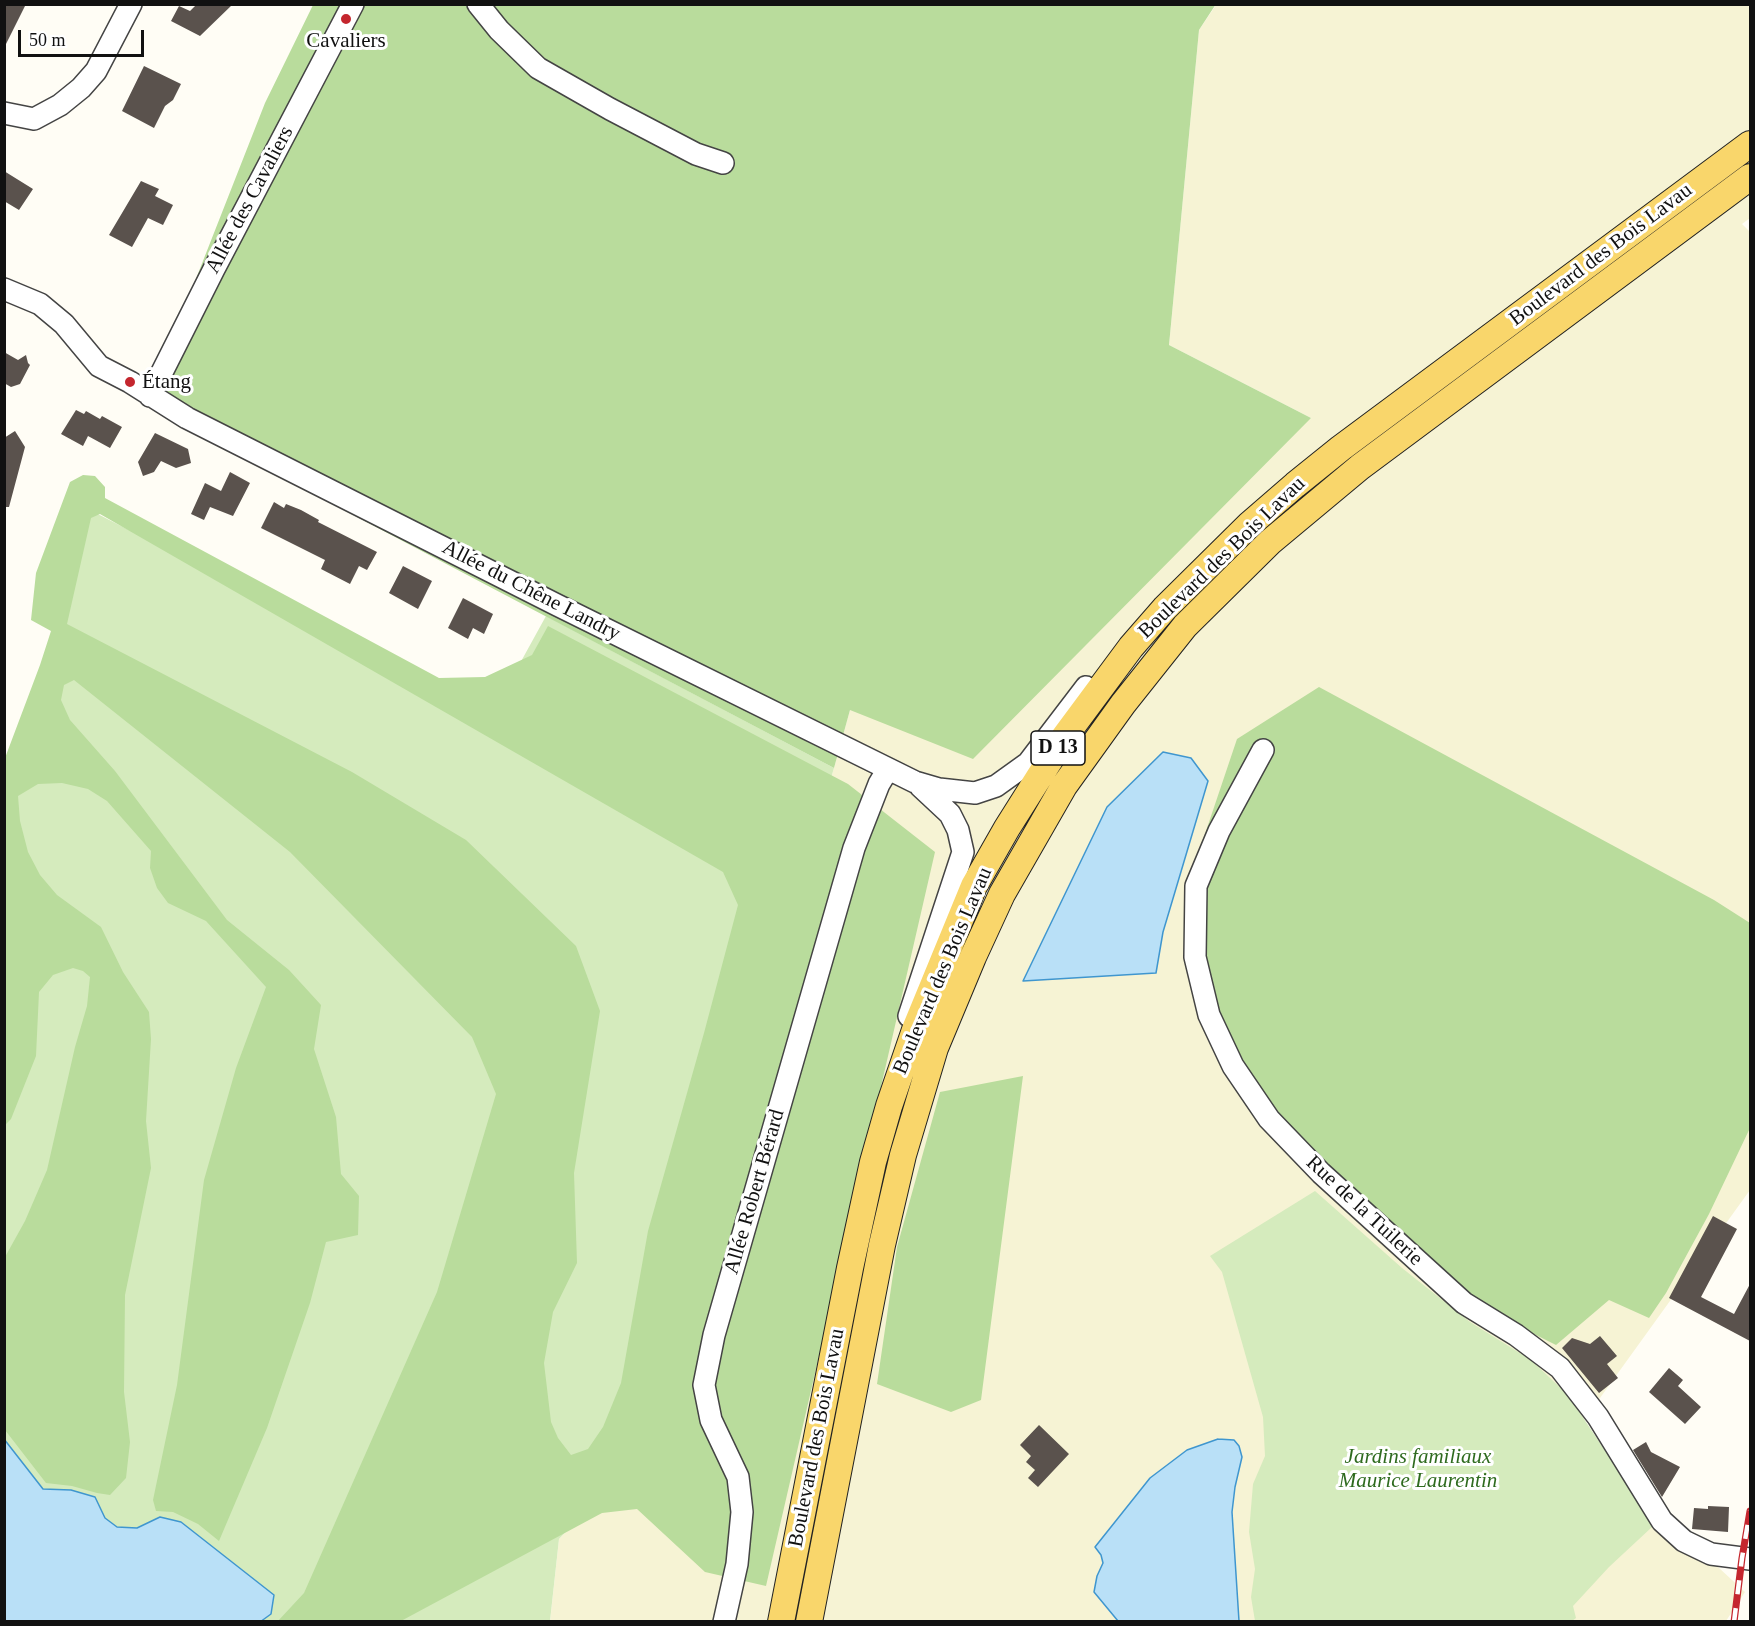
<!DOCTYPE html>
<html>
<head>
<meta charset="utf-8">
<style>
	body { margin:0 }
	#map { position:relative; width:1755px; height:1626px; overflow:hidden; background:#fffdf5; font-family:"Times New Roman",serif }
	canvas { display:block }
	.frame { position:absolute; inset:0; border:6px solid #111; pointer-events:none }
	.scale { position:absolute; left:18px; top:30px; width:126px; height:27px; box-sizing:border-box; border:3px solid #111; border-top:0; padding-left:8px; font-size:18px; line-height:21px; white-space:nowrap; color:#111; -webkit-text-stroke:4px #fff; paint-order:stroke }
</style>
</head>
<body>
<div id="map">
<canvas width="1755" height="1626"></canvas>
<div class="frame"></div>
<div class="scale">50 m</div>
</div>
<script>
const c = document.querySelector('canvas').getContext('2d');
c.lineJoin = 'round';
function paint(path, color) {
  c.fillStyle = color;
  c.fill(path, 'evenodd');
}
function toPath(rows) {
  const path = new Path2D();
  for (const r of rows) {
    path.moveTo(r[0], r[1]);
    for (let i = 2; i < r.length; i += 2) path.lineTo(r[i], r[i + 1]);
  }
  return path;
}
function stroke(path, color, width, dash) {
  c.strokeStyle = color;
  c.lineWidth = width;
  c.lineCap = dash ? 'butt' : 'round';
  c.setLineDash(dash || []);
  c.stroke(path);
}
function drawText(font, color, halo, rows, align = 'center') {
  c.font = font + ' "Times New Roman",serif';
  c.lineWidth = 6;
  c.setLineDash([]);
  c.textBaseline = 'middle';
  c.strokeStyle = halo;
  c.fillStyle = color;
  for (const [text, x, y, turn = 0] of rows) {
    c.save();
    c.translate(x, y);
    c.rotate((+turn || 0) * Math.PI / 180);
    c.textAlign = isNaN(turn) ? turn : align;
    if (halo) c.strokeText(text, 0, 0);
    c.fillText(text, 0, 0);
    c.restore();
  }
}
const farmland = toPath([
	[1216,5,1750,5,1750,218,1742,224,1750,232,1750,1190,1574,1434,1745,1592,1726,1621,550,1622,559,1539,625,1469,834,768,850,710,1311,418,1169,345,1199,30]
]);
const green = toPath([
	[86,508,491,716,546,616,834,768,625,1469,559,1539,550,1621,5,1622,4,1108,12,813],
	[1315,1191,1402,1268,1470,1322,1531,1360,1568,1395,1640,1503,1652,1527,1609,1567,1573,1606,1576,1618,1572,1621,1255,1621,1251,1597,1255,1569,1249,1532,1253,1484,1265,1456,1263,1417,1222,1272,1210,1256]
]);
const forest = toPath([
	[1216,4,1199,30,1169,345,1311,418,973,759,850,710,834,768,146,406,265,103,313,5],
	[83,475,95,476,105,487,105,498,439,678,485,677,532,655,548,626,848,784,935,852,766,1586,705,1572,637,1509,602,1513,401,1621,278,1621,304,1593,437,1292,496,1094,472,1037,290,852,74,680,64,685,61,700,70,720,115,771,227,920,289,970,321,1005,314,1049,336,1117,341,1174,359,1196,358,1235,326,1242,310,1303,267,1428,219,1541,198,1524,173,1512,156,1511,153,1500,177,1385,204,1180,236,1068,266,987,206,921,168,903,157,888,150,868,151,851,107,801,88,789,62,783,38,784,18,796,20,821,28,852,40,875,57,895,101,927,123,972,149,1012,151,1039,146,1121,151,1168,125,1295,124,1392,130,1442,126,1478,110,1495,97,1493,72,1486,46,1483,5,1430,5,1257,25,1221,47,1170,75,1047,87,1006,90,977,83,971,73,968,53,975,39,992,36,1056,11,1119,5,1125,5,758,40,665,51,631,31,620,36,573,70,482],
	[100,514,723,872,738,905,704,1033,648,1231,621,1383,603,1427,588,1449,571,1455,558,1438,551,1422,544,1363,553,1312,577,1263,574,1173,600,1011,576,946,466,840,352,772,67,624,91,518],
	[1319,687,1714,900,1750,923,1750,1128,1709,1214,1666,1293,1649,1318,1609,1300,1556,1345,1522,1328,1467,1296,1327,1168,1238,1076,1189,969,1185,903,1205,834,1237,739],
	[1023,1076,981,1400,951,1412,877,1384,897,1247,940,1092]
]);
const water = toPath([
	[1163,752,1191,758,1208,781,1163,932,1156,973,1023,981,1107,807,1163,752],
	[4,1439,43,1489,71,1490,95,1497,105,1518,117,1527,137,1528,160,1517,181,1522,274,1595,271,1614,260,1622,5,1621,4,1439],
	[1218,1439,1234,1440,1239,1446,1242,1457,1235,1487,1232,1512,1239,1621,1118,1621,1094,1592,1097,1576,1103,1563,1101,1555,1095,1547,1150,1478,1187,1450,1218,1439]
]);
const building = toPath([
	[4,4,26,4,4,48],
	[197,4,233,4,200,36,171,21,179,6,190,11],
	[144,66,181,84,173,100,165,106,154,128,122,111],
	[4,171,33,189,19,210,4,201],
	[141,181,159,189,155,196,173,205,163,225,148,218,132,247,109,235],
	[4,352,18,360,26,355,28,363,30,365,20,384,11,387,4,383],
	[76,410,84,414,86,411,100,419,102,416,122,427,110,448,88,436,83,446,61,434],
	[15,431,25,447,9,507,4,507,4,438],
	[155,433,188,449,191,463,176,468,161,461,154,472,143,476,138,462],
	[230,472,250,483,233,516,210,507,204,520,191,514,205,483,221,491],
	[274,502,284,508,286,504,301,510,319,520,318,522,377,552,367,570,359,566,350,584,321,569,325,560,261,528],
	[403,566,432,581,418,609,389,593],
	[463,598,493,614,484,634,473,628,468,639,448,628],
	[1713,1216,1737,1229,1701,1297,1734,1314,1750,1284,1750,1341,1669,1298],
	[1600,1336,1617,1356,1607,1364,1618,1378,1599,1393,1562,1348,1572,1338,1590,1344],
	[1669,1368,1683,1380,1678,1386,1701,1407,1685,1424,1649,1392],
	[1039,1425,1069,1454,1038,1487,1028,1478,1035,1470,1026,1462,1031,1456,1020,1445],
	[1646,1442,1651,1452,1680,1467,1662,1497,1633,1450],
	[1708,1506,1729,1507,1728,1532,1692,1529,1694,1508,1708,1509]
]);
const minor = toPath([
	[478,4,499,30,538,68,610,109,696,154,723,163],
	[4,113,34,119,60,105,81,88,96,71,131,4],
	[4,289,40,304,64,324,99,366,130,382,187,418,557,605,915,782,939,789,975,793,996,786,1028,763,1086,687],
	[150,396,214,269,353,4],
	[1263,750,1219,831,1196,886,1195,957,1209,1015,1233,1066,1269,1119,1321,1173,1464,1303,1516,1335,1560,1368,1598,1417,1662,1521,1684,1541,1711,1554,1750,1559],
	[909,1016,963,852,958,830,950,814,920,786],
	[724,1622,737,1564,742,1512,738,1477,711,1420,704,1385,714,1335,854,848,879,784,888,769]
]);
const major = toPath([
	[781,1622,850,1268,873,1162,889,1106,916,1027,974,886,1007,828,1065,736,1131,647,1165,608,1250,524,1295,485,1341,448,1750,144],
	[809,1622,882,1245,903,1155,935,1048,973,957,1002,894,1064,786,1123,704,1185,626,1270,542,1360,467,1750,177]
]);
const rail = toPath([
	[1734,1622,1742,1558,1750,1511]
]);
const markers = [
	[346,19,6,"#c4262e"],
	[130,382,6,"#c4262e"]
];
const shields = [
	[1058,748,54]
];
const shieldNames = [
	["D 13",1058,748]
];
const poiNames = [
	["Cavaliers",346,41],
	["Étang",142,382,"left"]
];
const streetNames = [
	["Allée des Cavaliers",250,200,-62],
	["Boulevard des Bois Lavau",1601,255,-37],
	["Boulevard des Bois Lavau",1222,558,-44],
	["Allée du Chêne Landry",531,591,27],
	["Boulevard des Bois Lavau",943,971,-67],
	["Allée Robert Bérard",755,1192,-74],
	["Rue de la Tuilerie",1364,1211,43],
	["Boulevard des Bois Lavau",817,1438,-79]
];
const parkNames = [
	["Jardins familiaux",1418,1457],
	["Maurice Laurentin",1418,1481]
];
paint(farmland, '#f6f3d4');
paint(green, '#d5ebbd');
paint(forest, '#b9dc9c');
paint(water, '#b9e0f7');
stroke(water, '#3f96cf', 1.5);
paint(building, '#5a524d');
stroke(minor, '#444', 24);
stroke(major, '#222', 28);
stroke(minor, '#fff', 21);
stroke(major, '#f9d66b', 26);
stroke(rail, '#c4262e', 7);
stroke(rail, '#fff', 4.5, [14]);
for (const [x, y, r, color] of markers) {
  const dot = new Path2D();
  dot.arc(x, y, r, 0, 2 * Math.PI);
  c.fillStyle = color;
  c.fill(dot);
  stroke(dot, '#fff', 2);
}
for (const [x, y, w] of shields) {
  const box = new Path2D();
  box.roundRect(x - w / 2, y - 17, w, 34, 4.5);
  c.fillStyle = '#fff';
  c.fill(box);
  stroke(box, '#111', 1.5);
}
drawText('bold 20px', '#111', null, shieldNames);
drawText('21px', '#111', '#fff', poiNames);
drawText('21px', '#111', '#fff', streetNames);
drawText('italic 21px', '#2f6b1f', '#fff', parkNames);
</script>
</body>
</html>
